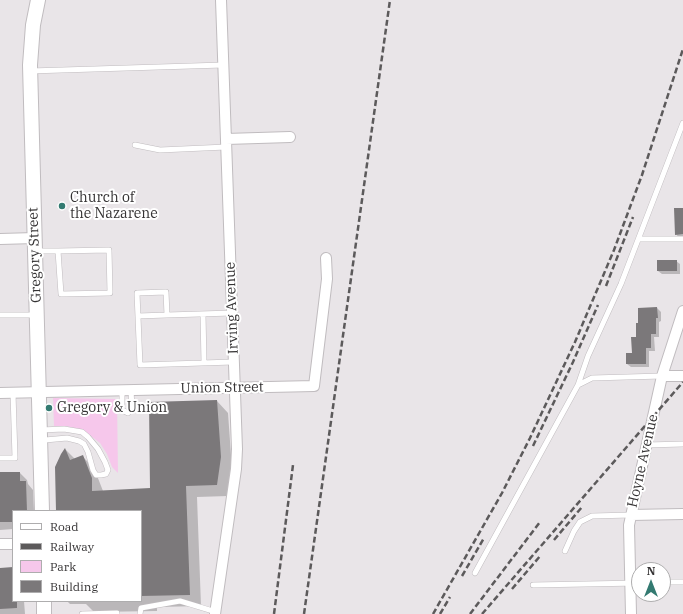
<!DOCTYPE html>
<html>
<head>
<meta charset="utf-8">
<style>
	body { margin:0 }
	#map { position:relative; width:683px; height:614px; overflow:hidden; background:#e9e5e8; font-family:"IBM Plex Serif",serif }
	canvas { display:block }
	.legend { position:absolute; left:12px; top:510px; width:130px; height:92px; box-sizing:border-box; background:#fff; border:1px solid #aeadae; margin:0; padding:5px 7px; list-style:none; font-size:12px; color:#353334 }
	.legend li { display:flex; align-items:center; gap:8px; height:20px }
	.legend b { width:20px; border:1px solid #aeadae }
	.north { position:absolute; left:631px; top:562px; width:40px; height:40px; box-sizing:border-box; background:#fff; border:1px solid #aeadae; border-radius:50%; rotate:0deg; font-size:11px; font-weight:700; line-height:16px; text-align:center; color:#353334 }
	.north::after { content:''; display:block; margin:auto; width:14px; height:18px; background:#337a71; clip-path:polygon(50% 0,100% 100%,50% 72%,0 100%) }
</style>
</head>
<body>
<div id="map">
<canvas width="683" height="614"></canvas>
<ul class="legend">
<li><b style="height:5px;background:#fff"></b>Road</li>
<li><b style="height:5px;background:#5c5a5b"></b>Railway</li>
<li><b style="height:11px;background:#f6c7eb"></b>Park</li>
<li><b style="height:11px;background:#7b787a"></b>Building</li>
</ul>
<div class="north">N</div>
</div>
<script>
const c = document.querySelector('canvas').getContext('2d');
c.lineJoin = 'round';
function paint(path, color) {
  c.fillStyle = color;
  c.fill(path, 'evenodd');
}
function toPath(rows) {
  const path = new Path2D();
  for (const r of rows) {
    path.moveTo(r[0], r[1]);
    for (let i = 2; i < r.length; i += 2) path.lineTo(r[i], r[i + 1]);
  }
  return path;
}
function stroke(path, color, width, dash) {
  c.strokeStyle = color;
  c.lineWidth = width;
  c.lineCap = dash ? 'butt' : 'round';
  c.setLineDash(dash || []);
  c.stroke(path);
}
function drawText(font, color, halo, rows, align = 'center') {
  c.font = font + ' "IBM Plex Serif",serif';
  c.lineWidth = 4;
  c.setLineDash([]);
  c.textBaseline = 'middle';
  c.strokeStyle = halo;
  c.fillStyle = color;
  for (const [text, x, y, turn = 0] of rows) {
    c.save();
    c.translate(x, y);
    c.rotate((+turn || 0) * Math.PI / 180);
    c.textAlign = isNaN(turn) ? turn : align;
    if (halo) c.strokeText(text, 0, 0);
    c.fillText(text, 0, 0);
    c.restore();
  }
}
const green = toPath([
	[53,398,117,399,118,473,112,467,107,454,100,443,83,430,66,426,54,426]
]);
const shadow = toPath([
	[683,209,683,238,679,238,676,234],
	[676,261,680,264,680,274,662,274,658,271],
	[657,308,661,312,661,321,659,322,659,337,654,337,655,351,649,351,649,367,631,367,627,364,633,354,637,338],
	[217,401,228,413,232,469,228,496,197,497,201,606,157,607,157,611,94,612,86,604,70,604,67,601,141,601,141,511,57,511,66,450,75,459,82,456,94,468,103,491,151,489],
	[0,473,20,473,27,480,28,484,33,490,34,511,13,511,13,529,0,530],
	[13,568,13,601,24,601,25,614,0,614,0,569]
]);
const building = toPath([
	[674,208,683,208,683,234,675,235],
	[657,260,677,260,677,271,657,271],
	[657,307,658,318,656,318,656,334,651,334,651,348,646,348,646,364,626,364,626,353,632,353,631,337,636,337,636,323,638,323,638,308],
	[217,400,221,457,217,485,186,486,190,595,141,596,141,511,56,511,55,467,61,454,65,448,70,460,83,455,92,478,92,491,150,488,149,402],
	[0,472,20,472,20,481,26,481,27,511,13,511,13,522,0,522],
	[13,567,13,601,17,601,17,608,0,609,0,568]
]);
const lane = toPath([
	[30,71,223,65],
	[135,145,160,150,226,147],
	[639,239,683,239],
	[36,251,58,251,109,250,110,293,61,294,58,251],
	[232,313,167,315,166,292,137,293,140,365,233,362],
	[203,314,204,363],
	[0,315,35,315],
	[138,316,167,315],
	[578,385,588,356,621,284,683,123],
	[122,390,122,410,128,413,132,408,131,390],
	[41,430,64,429,82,432,88,437,98,449,105,462,108,470,106,474,101,475,96,475,93,470,88,452,84,444,79,441,67,438,45,440,41,443],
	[647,445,683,444],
	[0,458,15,458,13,393],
	[565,551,574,531,580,522,592,516,631,515],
	[475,573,578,385,592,378,662,376],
	[663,582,683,582],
	[533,585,639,583],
	[82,614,117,613,117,614],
	[140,614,141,608,180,601,216,612]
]);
const street = toPath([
	[226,139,290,137],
	[0,239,35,238],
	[662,376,683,376],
	[0,393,314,386,327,279,326,258],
	[631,515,683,514],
	[0,544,13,544],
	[215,614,236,469,237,449,221,0],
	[631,614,629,525,662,376,683,311]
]);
const secondary = toPath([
	[38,0,33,25,30,65,42,511],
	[44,601,44,614]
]);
const rail = toPath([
	[606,286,633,217],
	[533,446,573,362,598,305],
	[554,540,582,507],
	[462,576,484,538],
	[512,589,541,555],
	[274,614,293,465],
	[304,614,390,0],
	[433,614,502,493,530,438,575,342,614,250,642,175,683,49],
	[440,614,450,597],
	[470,614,540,522],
	[482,614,683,382]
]);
const markers = [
	[62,206,4,"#337a71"],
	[49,408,4,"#337a71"]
];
const poiNames = [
	["Church of",70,198],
	["the Nazarene",70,214],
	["Gregory & Union",57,408]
];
const streetNames = [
	["Gregory Street",35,255,-92],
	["Irving Avenue",232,308,-92],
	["Union Street",222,388,-1],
	["Hoyne Avenue",643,461,-77]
];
paint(green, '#f6c7eb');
paint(shadow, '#0003');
paint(building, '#7b787a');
stroke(lane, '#c0bcbf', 6);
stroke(street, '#c0bcbf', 12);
stroke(secondary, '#c0bcbf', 16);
stroke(lane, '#fff', 5);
stroke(street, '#fff', 10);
stroke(secondary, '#fff', 14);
stroke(rail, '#5c5a5b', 2.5, [6, 3]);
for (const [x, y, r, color] of markers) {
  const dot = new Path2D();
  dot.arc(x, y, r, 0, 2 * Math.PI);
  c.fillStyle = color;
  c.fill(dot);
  stroke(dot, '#fff', 1.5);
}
drawText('14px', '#353334', '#fff', poiNames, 'left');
drawText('14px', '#353334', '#fff', streetNames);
</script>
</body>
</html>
